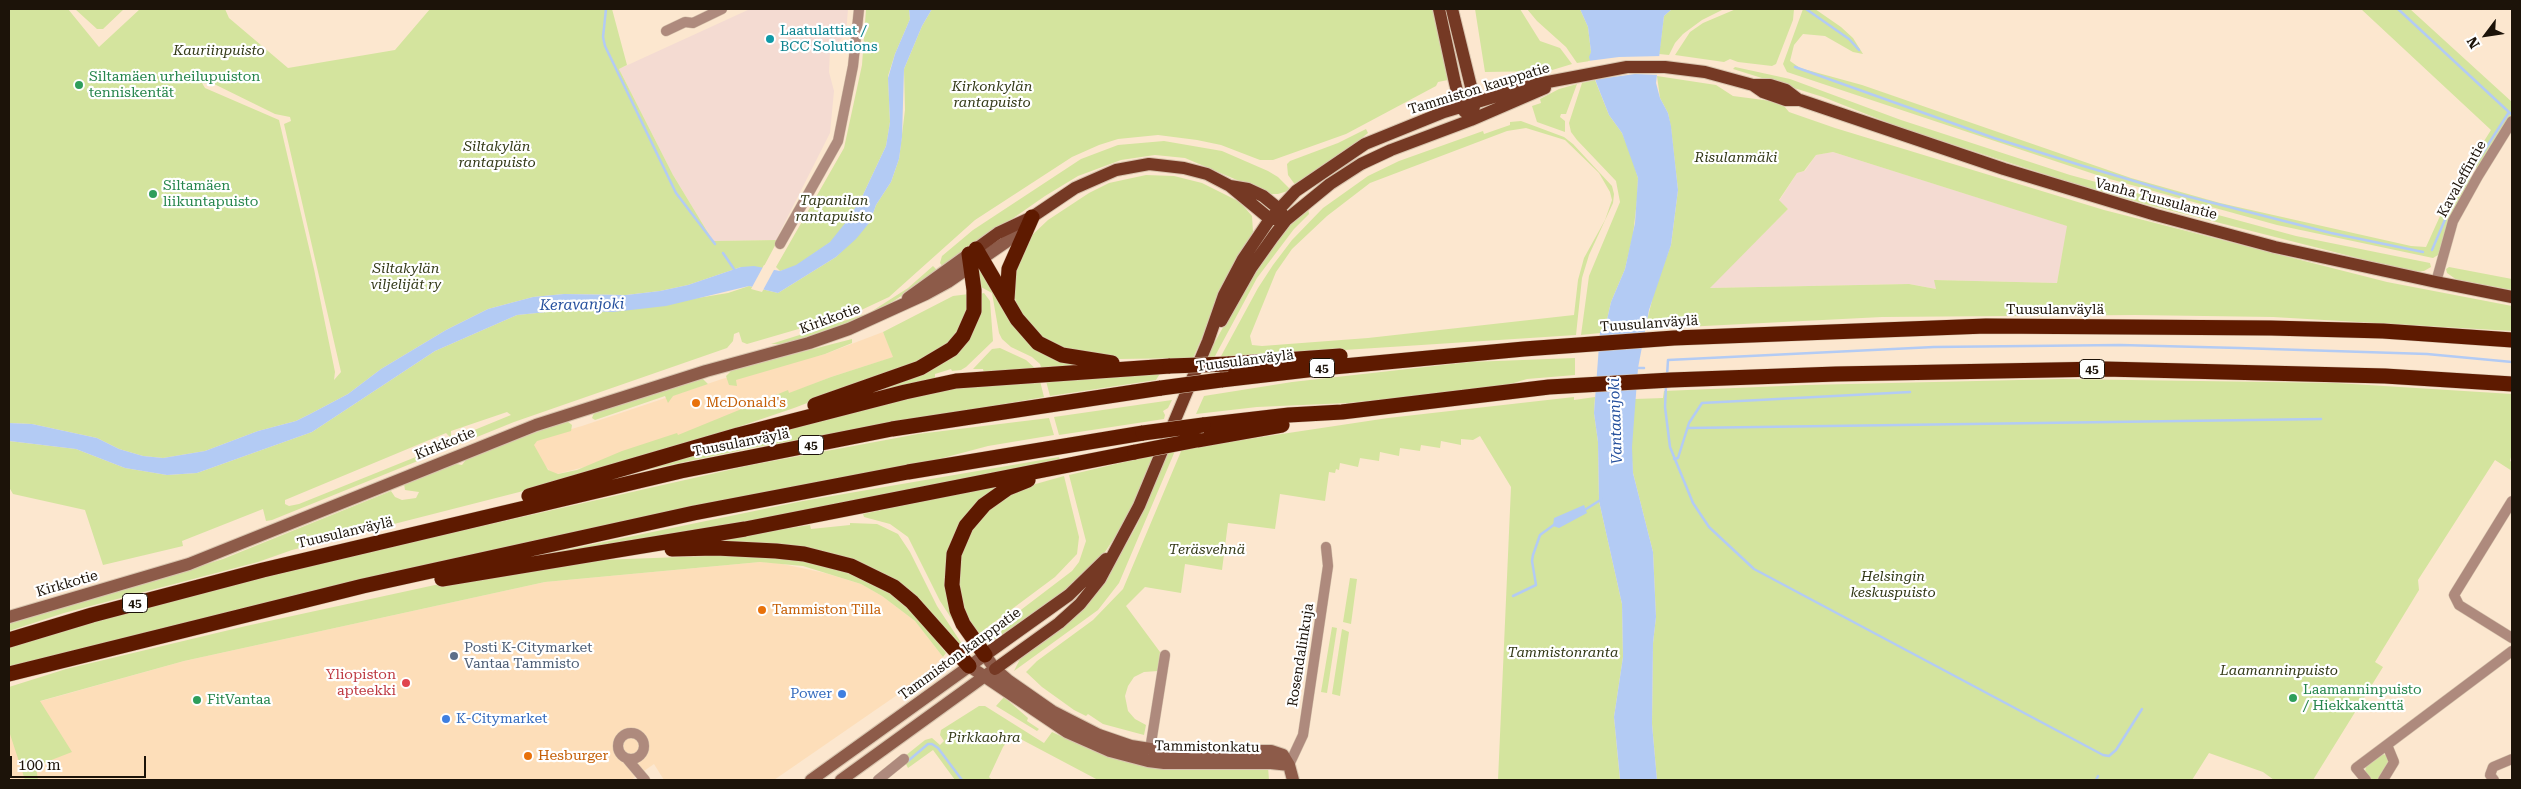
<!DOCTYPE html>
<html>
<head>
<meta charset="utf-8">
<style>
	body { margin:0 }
	#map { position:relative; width:2521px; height:789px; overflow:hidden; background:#fce7cf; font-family:"Roboto Serif",serif }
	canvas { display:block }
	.frame { position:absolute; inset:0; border:10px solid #1c1309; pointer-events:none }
	.north { position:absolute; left:2461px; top:10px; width:50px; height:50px; -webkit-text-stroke:4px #fff; paint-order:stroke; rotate:239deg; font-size:14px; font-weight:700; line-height:20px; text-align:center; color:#1c1309 }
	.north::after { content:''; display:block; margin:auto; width:18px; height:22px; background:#1c1309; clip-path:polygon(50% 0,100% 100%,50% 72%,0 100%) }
	.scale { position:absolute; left:10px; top:756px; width:136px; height:22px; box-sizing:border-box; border:2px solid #1c1309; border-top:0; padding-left:6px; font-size:15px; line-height:18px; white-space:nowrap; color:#1c1309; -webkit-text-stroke:4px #fff; paint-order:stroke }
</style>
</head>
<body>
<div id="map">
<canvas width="2521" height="789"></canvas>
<div class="frame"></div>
<div class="north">N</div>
<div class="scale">100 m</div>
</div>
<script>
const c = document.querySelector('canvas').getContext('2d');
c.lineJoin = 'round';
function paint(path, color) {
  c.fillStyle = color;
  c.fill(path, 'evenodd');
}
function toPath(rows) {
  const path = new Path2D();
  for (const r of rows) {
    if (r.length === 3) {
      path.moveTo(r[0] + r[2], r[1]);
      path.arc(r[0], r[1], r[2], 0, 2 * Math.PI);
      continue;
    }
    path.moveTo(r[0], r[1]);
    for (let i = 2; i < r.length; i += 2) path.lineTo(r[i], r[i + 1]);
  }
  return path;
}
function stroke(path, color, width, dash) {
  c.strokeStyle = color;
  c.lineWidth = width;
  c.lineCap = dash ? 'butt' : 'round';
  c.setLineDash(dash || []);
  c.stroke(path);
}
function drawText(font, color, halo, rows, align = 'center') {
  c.font = font + ' "Roboto Serif",serif';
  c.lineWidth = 4.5;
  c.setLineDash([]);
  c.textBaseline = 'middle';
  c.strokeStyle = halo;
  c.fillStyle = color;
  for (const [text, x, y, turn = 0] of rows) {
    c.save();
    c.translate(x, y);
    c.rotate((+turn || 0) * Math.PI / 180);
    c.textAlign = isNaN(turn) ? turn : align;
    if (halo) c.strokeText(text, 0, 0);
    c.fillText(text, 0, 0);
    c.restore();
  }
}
const built = toPath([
	[883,332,894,357,831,377,679,438,620,458,553,475,525,442,582,426,722,379,825,354],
	[760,562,778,563,825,573,861,584,882,596,915,621,943,657,916,682,774,780,664,780,654,764,631,780,9,780,9,710,184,661,545,582]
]);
const industrial = toPath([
	[750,9,848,9,846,34,830,51,829,72,834,91,830,133,776,240,713,241,673,175,619,69],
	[1833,152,2068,226,2057,283,1935,280,1937,289,1909,284,1709,288,1788,209,1779,201,1797,173,1805,171,1816,155]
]);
const green = toPath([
	[9,9,68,9,99,47,140,9,225,9,229,18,288,68,395,50,430,9,612,9,627,65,619,69,673,175,713,241,778,240,763,268,741,267,688,285,660,291,626,295,564,294,533,297,488,309,446,330,381,369,348,394,312,413,296,421,258,431,205,451,163,458,143,456,119,449,97,438,32,424,9,423],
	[208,81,275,114,290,117,291,121,284,124,341,372,334,380,335,372,314,269,279,120,205,88,202,83,207,84],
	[75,9,124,9,103,29,97,29],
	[866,9,909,9,910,19,895,54,888,76,890,122,886,146,861,199,835,239,796,266,780,271,776,267,844,148,862,65],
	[932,9,1434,9,1448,80,1438,82,1436,86,1346,134,1273,160,1260,160,1221,145,1197,140,1158,135,1118,139,1099,145,1072,157,975,220,889,297,857,312,747,344,742,342,739,332,734,334,733,341,727,348,514,422,272,520,266,521,263,509,182,541,183,546,103,565,85,510,13,494,9,487,9,441,76,449,125,468,167,475,197,473,312,432,435,351,517,315,567,310,613,312,728,293,749,286,778,293,836,257,870,222,876,205,891,182,899,159,905,110,904,69,922,26],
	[507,412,511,415,467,433,453,442,299,504,289,506,285,504,285,500,446,433,451,438,451,431],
	[1475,9,1520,9,1540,41,1560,48,1572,64,1549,71,1485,72],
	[1527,9,1580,9,1588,27,1591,52,1590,61,1577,63,1566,47,1537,21],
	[1672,9,1724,9,1702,20,1683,34,1675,43,1669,55,1659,54,1664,16],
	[1736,9,1794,9,1793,20,1776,64,1772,66,1738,62,1730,59,1724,62,1675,55,1690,32,1703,23],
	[1803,9,1815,9,1841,27,1853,38,1863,54,1853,52,1825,36,1803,34,1794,45,1790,61,1800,68,1862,85,2131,178,2220,203,2411,246,2426,247,2450,194,2465,172,2471,178,2450,217,2438,255,2433,258,2277,225,2106,178,1787,72,1783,64],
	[2361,9,2410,9,2512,102,2512,114,2477,168,2469,165,2491,130],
	[1735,67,1790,79,1901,120,2070,175,2296,236,2420,261,2430,263,2431,267,2424,271,2413,272,2145,204,2069,182,1899,127,1823,97,1733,69],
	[1657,76,1716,85,1733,96,1771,101,1784,106,1789,112,1835,128,2104,210,2387,282,2512,306,2512,331,2273,317,2135,315,1882,317,1645,329,1655,288,1671,245,1678,190,1671,128,1668,113,1660,98],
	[1833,152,2067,226,2057,283,1934,280,1936,289,1909,284,1710,288,1788,209,1779,200,1797,173,1804,171,1816,155],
	[1595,80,1609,115,1622,133,1631,155,1638,178,1637,200,1633,235,1625,269,1611,302,1606,324,1600,333,1581,335,1589,276,1620,202,1616,181,1577,140,1571,132,1569,123,1582,83],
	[1577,84,1566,114,1561,114,1560,117,1565,121,1565,132,1537,122,1532,106,1541,103,1540,99,1559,89],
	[1521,121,1564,137,1573,144,1612,186,1614,194,1613,203,1589,255,1582,278,1576,335,1220,358,1258,288,1273,265,1292,240,1323,208,1368,176,1399,161,1483,131,1484,134,1510,125,1510,122],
	[1526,128,1565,140,1599,173,1610,192,1612,200,1605,220,1584,258,1578,280,1574,315,1368,338,1262,346,1252,345,1250,336,1276,272,1292,249,1327,216,1370,183,1507,131],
	[1366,129,1368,133,1352,146,1296,186,1288,175,1287,164,1290,161,1338,143],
	[1164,141,1222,151,1268,171,1278,177,1291,190,1278,194,1270,194,1185,158,1155,155,1121,160,1078,176,1045,196,943,267,940,263,942,256,973,230,1081,159,1118,145],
	[1146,175,1174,176,1202,183,1240,202,1252,216,1253,232,1227,280,1193,358,1118,359,1077,354,1049,344,1033,331,1017,305,1014,295,1014,274,1029,238,1048,220,1089,193,1109,183],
	[1308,208,1309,214,1294,229,1257,278,1214,358,1206,358,1251,277,1287,228],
	[933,266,938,271,885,307,860,320,785,344,771,344,869,313,908,288],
	[2449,267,2512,279,2512,290,2457,280,2447,273,2446,269],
	[980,269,1013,322,1088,365,1053,370,1051,366,1042,370,1040,364,1032,357,1011,347,1002,339,999,333,992,293,979,286,978,271],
	[984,293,990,301,993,341,966,367,961,370,952,371,951,369,935,374,935,378,841,401,939,365,980,294],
	[969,294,966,318,953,340,937,354,794,408,694,442,586,475,292,550,258,562,64,613,9,631,9,624,223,559,391,491,395,497,402,500,416,498,419,492,405,490,404,484,451,463,462,465,468,457,567,421,572,425,571,431,537,441,534,445,548,470,558,474,577,470,622,451,677,433,678,435,788,390,789,393,831,377,893,357,883,332,953,296],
	[852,339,852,343,825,354,736,380,737,386,729,385,726,376,732,370],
	[1000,348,1026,360,1037,370,984,373,983,369,973,369,992,349],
	[1575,358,1575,375,1527,379,1497,388,1348,403,1257,407,1196,414,1204,396,1292,382,1470,362],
	[1161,372,1156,380,1050,396,1046,381],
	[702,378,708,384,673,396,668,403,665,396,595,420,592,418,594,413],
	[2062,379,2336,383,2512,394,2512,453,2510,461,2512,462,2512,471,2495,460,2418,580,2419,590,2375,662,2383,667,2313,780,2274,780,2263,772,2209,753,2192,780,1657,780,1652,724,1653,643,1656,617,1653,552,1633,473,1631,447,1635,399,1663,398,1664,391,1806,385],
	[1040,381,1044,397,757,447,617,476,643,467,931,391],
	[1574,397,1574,400,1595,397,1594,413,1598,442,1599,501,1622,604,1623,657,1614,717,1620,780,1498,780,1511,487,1480,436,1473,440,1461,439,1461,445,1441,441,1440,448,1421,445,1420,451,1400,448,1399,456,1380,452,1379,461,1360,458,1358,467,1340,463,1339,470,1336,469,1335,473,1329,472,1325,501,1280,494,1275,529,1228,523,1222,570,1185,564,1181,593,1145,587,1126,606,1160,652,1158,671,1144,672,1134,677,1128,686,1125,696,1128,711,1135,719,1146,725,1144,735,1103,724,1088,714,1086,716,1074,710,1042,687,1026,672,1037,661,1093,620,1123,589,1182,449,1388,418],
	[1172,400,1168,408,1163,411,1165,415,1164,419,1059,435,1054,417],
	[1049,418,1054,435,988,446,924,463,550,537,311,591,9,668,9,647,149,606,372,551,751,465,918,434],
	[1175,451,1119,583,1098,610,1014,671,1022,655,1116,562,1137,525,1168,452],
	[1154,455,1127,519,1099,561,1085,576,998,639,988,640,984,638,1072,571,1079,562,1086,541,1069,475],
	[1059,457,1061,463,802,516,536,556,803,501],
	[1064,476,1079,537,1077,554,1055,577,977,635,960,603,957,570,965,539,994,504,1025,487],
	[999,485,954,544,966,641,940,601,908,537,890,524,864,517,863,514],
	[850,523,877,524,898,534,910,552,937,606,962,644,960,645,876,571,705,541,810,525,811,529,850,525],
	[736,555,779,557,828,565,866,579,892,595,919,619,946,653,943,657,915,621,882,596,861,584,803,566,760,562,545,582,184,661,40,701,72,752,36,766,38,780,25,780,9,731,9,687,66,669,246,626,435,585,520,570,599,560],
	[1350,578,1357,579,1351,624,1343,622],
	[1332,627,1337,628,1327,693,1321,692],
	[1342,629,1349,632,1340,696,1332,694],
	[1004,697,1028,718,1027,721,1039,729,1037,731,996,706],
	[979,706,985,706,1044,743,1052,732,1091,750,1126,761,1268,767,1269,780,1098,780,1013,735,1003,747,989,777,992,780,955,780,933,750,908,768,905,762,905,756,925,740,932,738,940,745,944,741,940,735,941,730],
	[2382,754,2387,755,2390,760,2380,779,2370,779,2365,772,2366,766]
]);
const water = toPath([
	[909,9,932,9,922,26,904,69,902,137,899,159,891,182,876,205,870,222,856,239,836,257,778,293,749,286,666,306,613,312,567,310,517,315,435,351,312,432,197,473,167,475,125,468,76,449,9,441,9,423,32,424,97,438,119,449,143,456,163,458,205,451,258,431,296,421,312,413,348,394,381,369,446,330,488,309,533,297,564,294,626,295,660,291,688,285,741,267,754,266,780,271,796,265,830,242,846,222,861,199,886,146,890,122,888,78,895,54,910,19],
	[1580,9,1672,9,1664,16,1656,83,1660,98,1668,113,1671,126,1678,190,1671,245,1649,310,1638,368,1632,447,1633,473,1653,552,1656,617,1653,643,1652,724,1657,780,1620,779,1614,717,1623,657,1622,604,1599,501,1598,442,1594,413,1600,332,1606,324,1611,302,1625,269,1635,223,1638,178,1622,133,1609,115,1596,82,1589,57,1591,52,1588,27],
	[1584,505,1587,513,1559,528,1553,526,1554,518]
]);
const pier = toPath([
	[1662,56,1660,75,1635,74,1592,80,1588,61,1619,57],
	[764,265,775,268,762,292,751,289]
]);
const stream = toPath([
	[606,9,603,37,605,46,676,193,715,244],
	[1806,9,1849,39,1859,50],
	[2398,9,2511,114],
	[1795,67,1994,138,2080,165,2178,194,2331,233,2423,252],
	[2475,165,2509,112],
	[2432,250,2453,201,2468,177],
	[723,253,734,269],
	[1638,368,1644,368],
	[1667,376,1668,360,1934,347,2120,345,2239,348,2427,354,2512,362],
	[1666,386,1665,407,1670,447,1693,503,1709,527,1754,569,2103,755,2109,756,2116,750,2142,709],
	[1688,428,2321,419],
	[1674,459,1678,458,1689,423,1702,403,1910,392],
	[1583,511,1602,499],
	[1513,596,1536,585,1532,561,1533,555,1540,535,1555,524],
	[908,761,928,744,932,744,938,748,962,780],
	[2096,780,2098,776]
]);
const street = toPath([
	[666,31,685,22,693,23,722,9],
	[780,244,838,141,853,66,859,9],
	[2436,282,2453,221,2478,176,2512,121],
	[2512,501,2454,595,2459,605,2512,638],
	[631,746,13],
	[1149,756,1165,655],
	[628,760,645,780],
	[1289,765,1303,735,1328,566,1326,547],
	[878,780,904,759],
	[2366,780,2356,768,2512,651],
	[2383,780,2394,762,2387,745],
	[2494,780,2490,775,2493,767,2512,759]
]);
const secondary = toPath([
	[908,298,969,254],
	[9,617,189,564,536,425,706,371,809,343,849,329,926,294,948,282,1006,242,1030,219],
	[969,666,1067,732,1110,751,1148,761,1164,763,1271,763,1289,765],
	[811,780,985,655,995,669,1009,681,1052,711,1099,735,1131,746,1163,751,1271,751,1283,755,1289,765,1293,780],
	[841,780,989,673]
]);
const primary = toPath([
	[1439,9,1455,83,1461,107,1465,112],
	[1452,9,1475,103,1473,110],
	[1753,85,1770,85,1786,90,1799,100],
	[1230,186,1248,189,1263,196,1279,209,1283,215],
	[969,254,998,233,1032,217,1075,188,1116,170,1149,164,1184,168,1207,174,1230,186,1270,219,1277,219],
	[1221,321,1251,268,1273,237,1286,220,1330,184,1361,164,1391,150,1471,120,1545,88],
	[985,655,1069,595,1106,559],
	[995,669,1059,623,1080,604,1100,579,1139,506,1208,341,1224,295,1243,259,1270,219,1296,191,1365,144,1444,112,1537,84,1627,67,1665,67,1705,72,1753,85,1763,92,1786,100,1800,100,2004,169,2156,215,2275,247,2436,282,2512,297]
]);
const highway = toPath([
	[976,249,1017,319,1038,343,1062,355,1112,363],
	[1007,299,1009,269,1032,217],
	[1228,364,1340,356],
	[1221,380,1333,367,1524,349,1674,338,1986,326,2271,328,2383,331,2512,340],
	[815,405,920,368,952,349,963,336,974,311,974,290,969,254],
	[1203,425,1289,415,1342,412,1549,387,1671,380,1836,374,2105,369,2385,376,2512,384],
	[1197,440,1282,425],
	[529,496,738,435,905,392,956,381,1170,366],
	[672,549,716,548,776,551,804,554,851,566,894,587,912,602,969,666],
	[442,579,745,529,1135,452],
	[9,640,92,615,263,570,681,471,892,429,1161,388],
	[985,655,963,624,957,610,952,585,954,554,966,526,984,505,1008,488,1028,480],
	[9,674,363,586,694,513,908,472,1143,433]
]);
const highwayBridge = toPath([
	[1170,366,1228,364],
	[1161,388,1221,380],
	[1143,433,1203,425],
	[1135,452,1197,440]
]);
const markers = [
	[770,39,5,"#0f9aa8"],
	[79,85,5,"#2e9e5b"],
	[153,194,5,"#2e9e5b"],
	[696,403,5,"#e8710a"],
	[762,610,5,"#e8710a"],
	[454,656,5,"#5c6f8a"],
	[406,683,5,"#e0444e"],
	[842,694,5,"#3f7fe0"],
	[2293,698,5,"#2e9e5b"],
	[197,700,5,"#2e9e5b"],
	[446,719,5,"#3f7fe0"],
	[528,756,5,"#e8710a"]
];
const shields = [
	[1322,368,25],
	[2092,369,25],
	[811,445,25],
	[135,603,25]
];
const shieldNames = [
	["45",1322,368],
	["45",2092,369],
	["45",811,445],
	["45",135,603]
];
const cultureNames = [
	["Laatulattiat /",780,31],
	["BCC Solutions",780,47]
];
const parkNames = [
	["Kauriinpuisto",219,51],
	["Kirkonkylän",992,87],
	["rantapuisto",992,103],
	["Siltakylän",497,147],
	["rantapuisto",497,163],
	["Risulanmäki",1736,158],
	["Tapanilan",834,201],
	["rantapuisto",834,217],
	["Siltakylän",406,269],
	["viljelijät ry",406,285],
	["Teräsvehnä",1207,550],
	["Helsingin",1893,577],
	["keskuspuisto",1893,593],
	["Tammistonranta",1563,653],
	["Laamanninpuisto",2279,671],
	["Pirkkaohra",984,738]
];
const leisureNames = [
	["Siltamäen urheilupuiston",89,77],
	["tenniskentät",89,93],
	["Siltamäen",163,186],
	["liikuntapuisto",163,202],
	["Laamanninpuisto",2303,690],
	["/ Hiekkakenttä",2303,706],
	["FitVantaa",207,700]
];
const streetNames = [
	["Tammiston kauppatie",1479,89,-17],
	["Kavaleffintie",2462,179,-61],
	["Vanha Tuusulantie",2156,199,15],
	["Tuusulanväylä",2055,310],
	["Kirkkotie",830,319,-20],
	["Tuusulanväylä",1649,324,-4],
	["Tuusulanväylä",1245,361,-7],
	["Tuusulanväylä",741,443,-11],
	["Kirkkotie",445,444,-22],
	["Tuusulanväylä",345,533,-13],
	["Kirkkotie",67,584,-16],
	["Tammiston kauppatie",960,654,-36],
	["Rosendalinkuja",1301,655,-81],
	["Tammistonkatu",1207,747,1]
];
const foodNames = [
	["McDonald's",706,403],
	["Tammiston Tilla",772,610],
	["Hesburger",538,756]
];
const serviceNames = [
	["Posti K-Citymarket",464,648],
	["Vantaa Tammisto",464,664]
];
const healthNames = [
	["Yliopiston",396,675],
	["apteekki",396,691]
];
const shopNames = [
	["Power",832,694],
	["K-Citymarket",456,719,"left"]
];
const waterNames = [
	["Keravanjoki",582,305,-1],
	["Vantaanjoki",1616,421,-92]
];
paint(built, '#fddeb9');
paint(industrial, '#f4dbd2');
paint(green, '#d4e49e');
paint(water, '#b3cbf4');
paint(pier, '#fce7cf');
stroke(stream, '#b3cbf4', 2.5);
stroke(street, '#d8c5af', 11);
stroke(secondary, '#d8c5af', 14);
stroke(primary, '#d8c5af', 14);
stroke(highway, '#d8c5af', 16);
stroke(street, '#ae8a7d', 10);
stroke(secondary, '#8d5b49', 12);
stroke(primary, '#753924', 12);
stroke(highway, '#5e1a00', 15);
stroke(highwayBridge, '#d8c5af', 16, []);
stroke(highwayBridge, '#5e1a00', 15);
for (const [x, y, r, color] of markers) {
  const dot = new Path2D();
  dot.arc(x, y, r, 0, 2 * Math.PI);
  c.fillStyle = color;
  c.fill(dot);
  stroke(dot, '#fff', 2);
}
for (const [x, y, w] of shields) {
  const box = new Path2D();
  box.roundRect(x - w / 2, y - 9.5, w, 19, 4);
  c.fillStyle = '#fff';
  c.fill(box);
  stroke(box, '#1c1309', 1);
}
drawText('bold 12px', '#1c1309', null, shieldNames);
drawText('14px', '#0d838f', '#fff', cultureNames, 'left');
drawText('italic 14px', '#333917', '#fff', parkNames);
drawText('14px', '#27864d', '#fff', leisureNames, 'left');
drawText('14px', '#1c1309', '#fff', streetNames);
drawText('14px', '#c56008', '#fff', foodNames, 'left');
drawText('14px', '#4e5e75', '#fff', serviceNames, 'left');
drawText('14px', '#be3a42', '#fff', healthNames, 'right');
drawText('14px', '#366cbe', '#fff', shopNames, 'right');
drawText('italic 15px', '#25509d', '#fff', waterNames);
</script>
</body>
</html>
